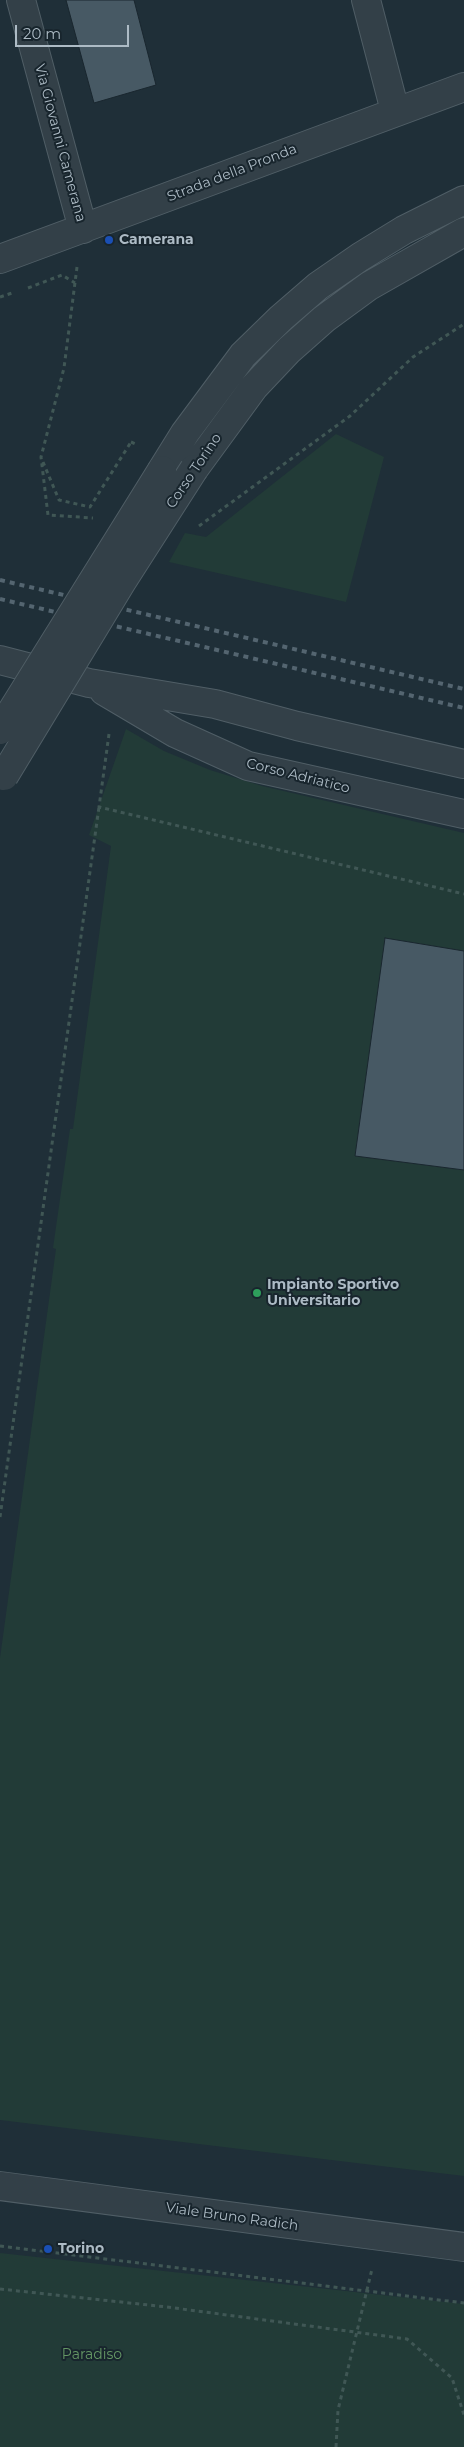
<!DOCTYPE html>
<html>
<head>
<meta charset="utf-8">
<style>
	body { margin:0 }
	#map { position:relative; width:464px; height:2447px; overflow:hidden; background:#1f2f38; font-family:Montserrat,sans-serif }
	canvas { display:block }
	.scale { position:absolute; left:15px; top:25px; width:114px; height:22px; box-sizing:border-box; border:2px solid #adbbc5; border-top:0; padding-left:6px; font-size:15px; line-height:18px; white-space:nowrap; color:#adbbc5; -webkit-text-stroke:4px #18252d; paint-order:stroke }
</style>
</head>
<body>
<div id="map">
<canvas width="464" height="2447"></canvas>
<div class="scale">20 m</div>
</div>
<script>
const c = document.querySelector('canvas').getContext('2d');
c.lineJoin = 'round';
function paint(path, color) {
  c.fillStyle = color;
  c.fill(path, 'evenodd');
}
function toPath(rows) {
  const path = new Path2D();
  for (const r of rows) {
    path.moveTo(r[0], r[1]);
    for (let i = 2; i < r.length; i += 2) path.lineTo(r[i], r[i + 1]);
  }
  return path;
}
function stroke(path, color, width, dash) {
  c.strokeStyle = color;
  c.lineWidth = width;
  c.lineCap = dash ? 'butt' : 'round';
  c.setLineDash(dash || []);
  c.stroke(path);
}
function drawText(font, color, halo, rows, align = 'center') {
  c.font = font + ' Montserrat,sans-serif';
  c.lineWidth = 4;
  c.setLineDash([]);
  c.textBaseline = 'middle';
  c.strokeStyle = halo;
  c.fillStyle = color;
  for (const [text, x, y, turn = 0] of rows) {
    c.save();
    c.translate(x, y);
    c.rotate((+turn || 0) * Math.PI / 180);
    c.textAlign = isNaN(turn) ? turn : align;
    if (halo) c.strokeText(text, 0, 0);
    c.fillText(text, 0, 0);
    c.restore();
  }
}
const green = toPath([
	[336,434,384,457,346,602,169,562,185,533,206,537],
	[126,729,164,751,210,770,262,786,464,833,464,2176,0,2120,0,1658,56,1249,53,1248,70,1129,73,1129,111,846,89,835],
	[0,2253,464,2304,464,2447,0,2447]
]);
const building = toPath([
	[66,0,134,0,156,85,94,103,66,0],
	[385,938,464,951,464,1170,355,1156,385,938]
]);
const path = toPath([
	[77,267,64,368,41,457,48,515,93,518],
	[28,288,62,275,75,283],
	[0,297,15,292],
	[43,462,59,500,90,507,131,442],
	[199,526,350,416,413,357,464,324],
	[109,734,99,807,464,894],
	[0,1517,99,807],
	[0,2246,464,2303],
	[0,2289,167,2307,407,2339,452,2378,464,2415],
	[336,2447,338,2410,372,2269]
]);
const minor = toPath([
	[21,0,83,229],
	[366,0,395,111],
	[0,259,464,87],
	[194,469,254,387,289,350,324,319,369,286,464,232],
	[162,470,185,433,243,355,281,318,318,286,360,257,404,230,464,200],
	[0,660,89,683,215,704,297,726,464,764],
	[104,691,175,733,248,766,464,814],
	[0,2186,464,2247]
]);
const rail = toPath([
	[0,580,464,689],
	[0,599,464,708]
]);
const pathBridge = toPath([
	[131,442,138,445]
]);
const minorBridge = toPath([
	[0,730,162,470],
	[4,776,121,583,194,469]
]);
const markers = [
	[109,240,5,"#1a4fb4"],
	[257,1293,5,"#2e9e5b"],
	[48,2249,5,"#1a4fb4"]
];
const streetNames = [
	["Via Giovanni Camerana",60,143,75],
	["Strada della Pronda",232,173,-21],
	["Corso Torino",194,471,-56],
	["Corso Adriatico",298,776,14],
	["Viale Bruno Radich",232,2217,8]
];
const poiNames = [
	["Camerana",119,240],
	["Impianto Sportivo",267,1285],
	["Universitario",267,1301],
	["Torino",58,2249]
];
const parkNames = [
	["Paradiso",92,2355]
];
paint(green, '#223b37');
paint(building, '#475964');
stroke(building, '#1a272f', 1);
stroke(minor, '#505e66', 30);
stroke(path, '#405755', 3, [4, 4]);
stroke(minor, '#334048', 28);
stroke(rail, '#546570', 4, [5, 5]);
stroke(minorBridge, '#505e66', 30, []);
stroke(pathBridge, '#405755', 3, [4, 4]);
stroke(minorBridge, '#334048', 28);
for (const [x, y, r, color] of markers) {
  const dot = new Path2D();
  dot.arc(x, y, r, 0, 2 * Math.PI);
  c.fillStyle = color;
  c.fill(dot);
  stroke(dot, '#18252d', 2);
}
drawText('14px', '#adbbc5', '#18252d', streetNames);
drawText('bold 14px', '#adbbc5', '#18252d', poiNames, 'left');
drawText('14px', '#649664', '#18252d', parkNames);
</script>
</body>
</html>
